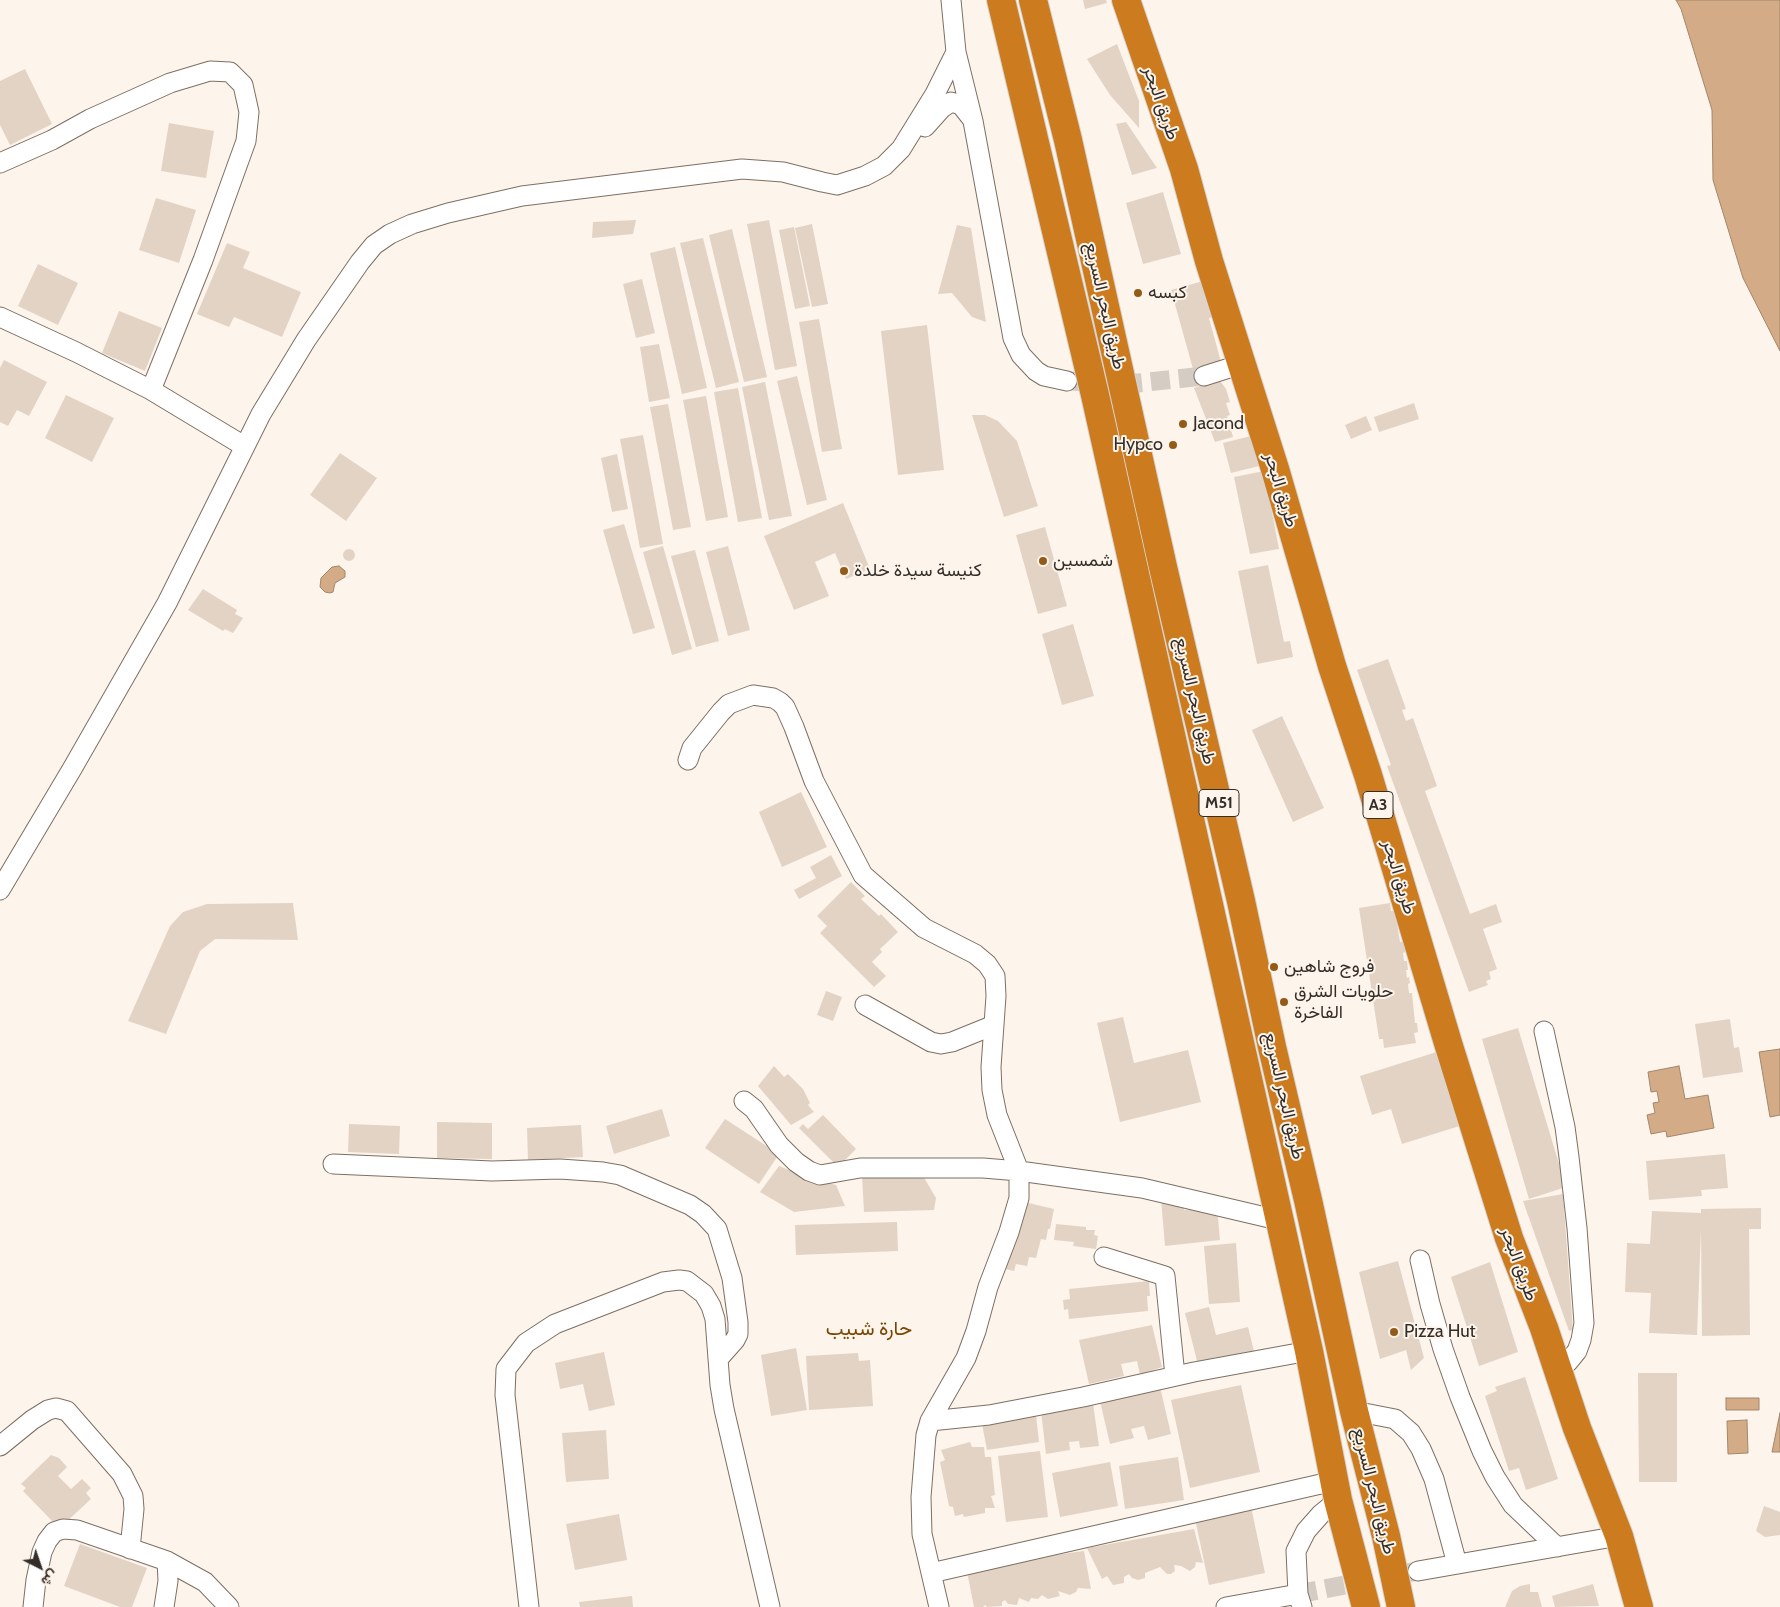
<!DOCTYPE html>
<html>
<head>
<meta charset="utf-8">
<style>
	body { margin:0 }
	#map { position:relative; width:1780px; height:1607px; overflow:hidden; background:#fdf4eb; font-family:Cabin,Vazirmatn,sans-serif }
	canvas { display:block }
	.north { position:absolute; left:15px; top:1542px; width:50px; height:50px; -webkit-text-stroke:4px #fdf4eb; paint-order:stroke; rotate:139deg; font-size:14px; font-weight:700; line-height:20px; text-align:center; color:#342e29 }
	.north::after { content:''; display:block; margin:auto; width:18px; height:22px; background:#342e29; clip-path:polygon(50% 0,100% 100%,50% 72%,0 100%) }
</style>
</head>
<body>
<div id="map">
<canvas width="1780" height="1607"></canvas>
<div class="north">ش</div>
</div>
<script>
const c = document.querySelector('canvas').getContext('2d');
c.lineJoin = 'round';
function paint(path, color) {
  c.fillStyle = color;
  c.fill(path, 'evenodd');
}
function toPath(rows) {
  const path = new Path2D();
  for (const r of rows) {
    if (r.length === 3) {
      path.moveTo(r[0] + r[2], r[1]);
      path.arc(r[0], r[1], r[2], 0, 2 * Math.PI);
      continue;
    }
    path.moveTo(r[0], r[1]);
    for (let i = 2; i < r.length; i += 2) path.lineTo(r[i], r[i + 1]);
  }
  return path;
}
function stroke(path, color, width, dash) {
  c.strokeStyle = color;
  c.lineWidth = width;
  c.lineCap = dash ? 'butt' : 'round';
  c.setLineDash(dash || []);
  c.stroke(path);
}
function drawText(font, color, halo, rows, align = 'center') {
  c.font = font + ' Cabin,Vazirmatn,sans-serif';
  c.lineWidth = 4;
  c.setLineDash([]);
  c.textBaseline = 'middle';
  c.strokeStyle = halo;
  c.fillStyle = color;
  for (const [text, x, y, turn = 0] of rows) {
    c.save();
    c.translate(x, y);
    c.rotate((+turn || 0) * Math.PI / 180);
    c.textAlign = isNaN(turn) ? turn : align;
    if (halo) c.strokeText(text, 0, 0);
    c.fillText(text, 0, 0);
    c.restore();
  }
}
const water = toPath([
	[1676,0,1780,0,1780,351,1743,278,1713,180,1712,110,1681,9,1676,0],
	[339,566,345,571,345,577,335,583,333,592,330,593,325,592,320,587,321,578,332,567,339,566],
	[1780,1049,1780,1115,1770,1117,1759,1052,1780,1049],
	[1679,1066,1685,1099,1708,1095,1714,1128,1667,1137,1666,1131,1651,1134,1647,1115,1655,1113,1653,1103,1659,1102,1657,1091,1651,1092,1648,1072,1679,1066],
	[1726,1398,1759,1398,1759,1410,1726,1410,1726,1398],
	[1780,1413,1780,1452,1772,1452,1780,1413],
	[1747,1420,1748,1453,1728,1454,1727,1421,1747,1420]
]);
const building = toPath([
	[1083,0,1106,0,1107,3,1085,9],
	[1117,44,1139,101,1139,128,1110,95,1087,59],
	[25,69,52,124,10,145,0,125,0,81],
	[1126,122,1157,168,1132,175,1116,124],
	[169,123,214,131,206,178,161,171],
	[1163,192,1181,254,1143,264,1126,203],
	[156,198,196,210,179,263,139,250],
	[636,220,633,234,592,238,593,222],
	[769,220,797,366,775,370,747,224],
	[812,224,828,304,812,307,795,228],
	[957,225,971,228,986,322,972,317,952,293,938,294],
	[794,227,810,306,795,309,779,230],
	[732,229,767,377,744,382,709,235],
	[703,238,739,382,716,388,680,243],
	[227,243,250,252,243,268,301,292,282,337,234,317,229,327,197,314],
	[675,247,707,388,682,394,650,253],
	[38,264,78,283,58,325,18,306],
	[642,279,655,333,636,338,623,284],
	[1203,281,1213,317,1209,318,1221,362,1193,369,1171,290],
	[119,311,162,328,145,371,102,353],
	[819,319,842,449,822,452,799,322],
	[927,325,944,470,898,475,881,331],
	[659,344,670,398,649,402,640,347],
	[4,360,47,382,29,416,17,410,8,426,0,422,0,368],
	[797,376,827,500,807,505,777,381],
	[1218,378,1226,389,1230,402,1226,403,1230,415,1227,416,1233,437,1215,442,1194,388],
	[765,382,792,516,769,520,742,387],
	[738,388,762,518,738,522,714,392],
	[66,395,114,418,92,462,45,438],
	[706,396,728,517,706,521,683,400],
	[1414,403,1419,419,1379,432,1374,417],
	[668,404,691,527,673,530,650,407],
	[972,415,985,415,998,421,1017,441,1038,506,1004,517],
	[1366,416,1372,430,1351,439,1345,425],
	[643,435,663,544,640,548,620,439],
	[1255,435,1263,465,1231,473,1223,443],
	[340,453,377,478,346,521,310,495],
	[617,454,628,509,612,512,601,458],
	[1264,471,1279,549,1250,554,1234,477],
	[843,503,870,569,846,579,835,553,815,562,829,596,794,610,764,536],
	[624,524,655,628,633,634,603,530],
	[1045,527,1067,606,1038,614,1016,535],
	[663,546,692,649,672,655,643,552],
	[728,546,750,630,728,636,706,552],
	[349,555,6],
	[695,550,719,641,696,647,671,556],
	[1268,565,1284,642,1290,641,1293,657,1257,664,1238,571],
	[203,589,237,610,235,614,243,618,233,633,225,629,223,631,188,610],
	[1073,624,1094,696,1062,705,1042,634],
	[1388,659,1406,709,1402,710,1406,721,1413,718,1437,786,1425,791,1470,914,1496,904,1502,922,1483,929,1497,969,1489,972,1491,979,1486,981,1488,985,1469,992,1387,766,1391,765,1357,670],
	[1282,716,1324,808,1293,822,1252,730],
	[801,792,827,847,782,867,759,812],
	[831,855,842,876,799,899,794,890,816,878,810,867],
	[851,882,865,896,861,899,879,916,881,914,898,932,880,949,882,952,872,962,886,976,874,987,820,933,827,926,817,916],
	[293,903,298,940,215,939,200,951,166,1034,128,1021,170,926,183,912,207,904],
	[1390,903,1391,911,1395,911,1400,942,1404,941,1405,952,1403,953,1404,961,1407,961,1408,970,1406,970,1407,978,1409,977,1410,983,1408,984,1409,993,1412,993,1415,1023,1417,1023,1418,1032,1414,1033,1416,1043,1384,1048,1383,1039,1379,1039,1359,908],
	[826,991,842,997,833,1021,817,1015],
	[1123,1017,1134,1063,1188,1050,1201,1102,1120,1122,1097,1023],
	[1730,1019,1734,1048,1739,1047,1743,1072,1703,1078,1695,1024],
	[1518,1028,1566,1187,1529,1199,1482,1039],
	[1443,1050,1466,1124,1402,1144,1391,1109,1372,1115,1360,1076],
	[774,1066,784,1077,788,1074,803,1089,810,1103,808,1105,814,1112,791,1125,758,1086],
	[662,1109,670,1136,614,1154,606,1126],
	[823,1115,856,1149,838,1167,799,1128,803,1124,808,1129],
	[725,1119,779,1154,759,1184,705,1148],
	[437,1122,492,1123,492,1159,437,1158],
	[349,1124,400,1126,399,1154,348,1152],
	[581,1125,583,1157,528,1160,527,1128],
	[1725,1154,1728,1188,1701,1190,1702,1196,1649,1200,1646,1161],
	[779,1166,809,1178,836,1185,845,1206,794,1212,760,1192],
	[922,1174,936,1198,934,1210,864,1212,862,1176],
	[1563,1194,1573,1330,1569,1331,1523,1201],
	[1183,1197,1184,1210,1217,1207,1220,1240,1165,1246,1161,1199],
	[1020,1201,1054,1209,1050,1229,1048,1229,1046,1240,1041,1239,1036,1258,1029,1257,1027,1266,1016,1264,1014,1271,1005,1269],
	[1761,1208,1761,1229,1749,1229,1750,1335,1702,1336,1701,1230,1697,1335,1649,1333,1651,1293,1625,1292,1627,1243,1650,1244,1652,1211,1701,1213,1701,1209],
	[897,1222,898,1251,796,1255,795,1225],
	[1056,1224,1086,1227,1086,1230,1095,1230,1094,1235,1098,1236,1096,1249,1073,1246,1074,1242,1054,1240],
	[1236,1243,1240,1302,1209,1304,1204,1246],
	[1398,1261,1424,1358,1411,1370,1406,1350,1380,1359,1359,1272],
	[1490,1262,1518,1352,1479,1366,1451,1277],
	[1149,1281,1150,1296,1147,1296,1148,1311,1069,1319,1068,1309,1064,1310,1063,1300,1070,1299,1069,1289],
	[1209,1307,1216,1335,1248,1327,1254,1351,1198,1365,1185,1313],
	[1152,1325,1162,1367,1140,1375,1137,1361,1121,1364,1124,1376,1089,1384,1079,1340],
	[796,1348,807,1410,771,1416,761,1355],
	[604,1352,615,1405,589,1411,583,1384,560,1389,555,1363],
	[858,1353,859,1361,870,1360,873,1406,809,1410,806,1356],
	[1638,1373,1677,1373,1677,1482,1639,1482],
	[1525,1377,1558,1479,1526,1490,1519,1468,1509,1471,1485,1396,1497,1391,1495,1387],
	[1241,1385,1260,1472,1190,1488,1171,1400],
	[1160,1387,1171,1434,1148,1440,1144,1426,1131,1429,1134,1438,1110,1444,1100,1401],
	[1093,1403,1099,1446,1080,1448,1079,1441,1069,1442,1070,1450,1046,1454,1041,1411],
	[1036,1415,1039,1442,987,1450,982,1424],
	[606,1430,609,1479,566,1482,562,1433],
	[970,1442,972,1447,984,1447,985,1457,991,1457,995,1495,991,1496,995,1508,985,1508,985,1513,964,1517,963,1514,955,1516,953,1507,949,1506,940,1462,945,1460,941,1450],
	[1040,1451,1048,1517,1006,1522,998,1456],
	[51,1455,59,1458,67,1467,58,1476,71,1489,82,1479,91,1488,86,1493,91,1499,64,1524,56,1525,23,1491,26,1488,21,1484],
	[1178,1457,1184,1500,1125,1509,1119,1466],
	[1110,1462,1118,1506,1060,1517,1052,1473],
	[1250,1502,1265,1573,1209,1585,1194,1514],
	[1764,1506,1780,1512,1780,1535,1765,1537,1756,1531],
	[619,1514,627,1560,575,1570,566,1524],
	[1194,1529,1203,1563,1196,1562,1195,1567,1190,1571,1181,1566,1174,1565,1175,1571,1171,1574,1167,1574,1160,1567,1145,1573,1145,1578,1138,1580,1132,1578,1129,1574,1124,1577,1124,1583,1113,1585,1107,1576,1102,1579,1087,1548],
	[80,1544,147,1568,132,1607,120,1607,64,1586],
	[1084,1551,1091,1589,1078,1588,1076,1592,1070,1595,1058,1591,1060,1596,1048,1599,1042,1595,1038,1599,1031,1598,1029,1602,1019,1598,1017,1605,1008,1604,1005,1600,1002,1602,1002,1606,987,1607,985,1605,983,1607,974,1607,966,1567],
	[1530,1584,1530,1592,1538,1592,1542,1607,1505,1607,1512,1591,1520,1586],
	[1593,1584,1599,1606,1555,1607,1552,1596],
	[632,1596,633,1607,580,1607,579,1602]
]);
const minorTunnel = toPath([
	[1067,381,1138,383,1204,376],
	[1298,1594,1418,1571]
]);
const minor = toPath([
	[951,0,956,52,973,121,1013,338,1021,355,1036,371,1044,376,1067,381],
	[925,127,942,108,951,102,961,105,972,119],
	[0,163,52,140,90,119,170,83,210,71,230,72,243,85,249,112,246,141,203,260,151,390],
	[0,317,76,352,151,390,244,446],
	[1204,376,1242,364],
	[688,760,692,748,721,712,729,704,753,695,773,698,780,702,785,707,794,727,814,781,863,875,924,928,975,954,987,964,995,976,996,996,991,1067,992,1090,997,1115,1019,1171,1019,1198,1009,1232,988,1287,976,1331,966,1358,930,1421,926,1435,921,1497,922,1534,939,1607],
	[0,890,72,769,167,603,261,414,306,340,360,262,374,245,390,234,412,224,448,213,522,196,742,169,783,172,822,182,837,185,865,176,884,166,901,149,935,94,956,52],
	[865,1005,931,1042,941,1044,952,1042,994,1025],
	[1544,1031,1565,1127,1569,1157,1577,1228,1584,1323,1581,1340,1577,1351,1568,1362,1558,1369],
	[744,1101,754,1109,779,1145,796,1162,809,1171,820,1175,860,1168,983,1168,1019,1171,1142,1188,1278,1220],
	[333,1164,492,1171,560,1169,603,1172,620,1175,690,1205,703,1214,717,1229,732,1278,738,1322,738,1334,735,1340,719,1358],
	[1104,1257,1165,1276,1175,1376],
	[1420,1260,1430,1304,1443,1349,1460,1397,1482,1451,1495,1477,1513,1505,1557,1547],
	[1354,1411,1395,1419,1411,1433,1421,1449,1434,1479,1457,1564],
	[930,1421,989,1415,1083,1397,1194,1372,1309,1351],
	[0,1446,32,1420,48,1410,56,1408,67,1411,122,1474,133,1496,134,1509,130,1549],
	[1418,1571,1619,1536],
	[931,1573,1334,1481],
	[33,1607,36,1580,42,1552,47,1541,54,1532,63,1529,77,1530,167,1561,205,1582,229,1607],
	[164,1607,168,1581,167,1561],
	[529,1607,505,1395,506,1369,526,1343,555,1324,663,1282,679,1280,687,1281,704,1294,711,1306,715,1319,720,1385,724,1409,770,1607],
	[1226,1607,1298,1594],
	[1302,1607,1298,1594,1296,1551,1306,1531,1321,1514,1338,1500]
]);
const highway = toPath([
	[1001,0,1095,395,1309,1351,1338,1500,1366,1607],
	[1033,0,1068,140,1163,567,1241,901,1272,1047,1308,1200,1354,1411,1386,1536,1401,1607],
	[1126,0,1184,169,1209,261,1275,469,1332,666,1368,775,1448,1043,1509,1238,1544,1328,1577,1428,1619,1536,1639,1607]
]);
const markers = [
	[1138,293,5,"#945a18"],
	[1183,424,5,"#945a18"],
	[1173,445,5,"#945a18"],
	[1043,561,5,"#945a18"],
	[844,571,5,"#945a18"],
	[1274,967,5,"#945a18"],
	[1284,1002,5,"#945a18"],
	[1394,1332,5,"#945a18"]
];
const shields = [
	[1219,803,40],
	[1378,805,30]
];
const shieldNames = [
	["M51",1219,803],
	["A3",1378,805]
];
const streetNames = [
	["طريق البحر",1161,103,71],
	["طريق البحر السريع",1105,306,77],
	["طريق البحر",1281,490,73],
	["طريق البحر السريع",1195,701,77],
	["طريق البحر",1399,877,73],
	["طريق البحر السريع",1284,1096,77],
	["طريق البحر",1519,1264,70],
	["طريق البحر السريع",1374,1491,76]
];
const poiNames = [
	["كبسه",1148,293],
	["Jacond",1193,424],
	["Hypco",1163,445,"right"],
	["شمسين",1053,561],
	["كنيسة سيدة خلدة",854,571],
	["فروج شاهين",1284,967],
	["حلويات الشرق",1294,992],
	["الفاخرة",1294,1013],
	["Pizza Hut",1404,1332]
];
const quarterNames = [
	["حارة شبيب",869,1329]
];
paint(water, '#d3ab87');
stroke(water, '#a3866b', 1);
paint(building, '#e3d3c5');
stroke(minorTunnel, '#d5ccc4', 19, [19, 9]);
stroke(minor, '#7d6f63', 21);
stroke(highway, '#d6d5d4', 30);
stroke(minor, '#fff', 19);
stroke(highway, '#cc7c1f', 28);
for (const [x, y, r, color] of markers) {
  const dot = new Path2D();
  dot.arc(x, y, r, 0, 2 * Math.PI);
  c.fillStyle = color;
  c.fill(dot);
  stroke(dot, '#fdf4eb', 2);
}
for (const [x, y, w] of shields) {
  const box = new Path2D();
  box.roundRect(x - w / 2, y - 13.5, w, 27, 4);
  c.fillStyle = '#fdf4eb';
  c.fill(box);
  stroke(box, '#342e29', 1);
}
drawText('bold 16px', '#342e29', null, shieldNames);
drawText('18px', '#342e29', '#fdf4eb', streetNames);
drawText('18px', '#342e29', '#fdf4eb', poiNames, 'left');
drawText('20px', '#794502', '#fdf4eb', quarterNames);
</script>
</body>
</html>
